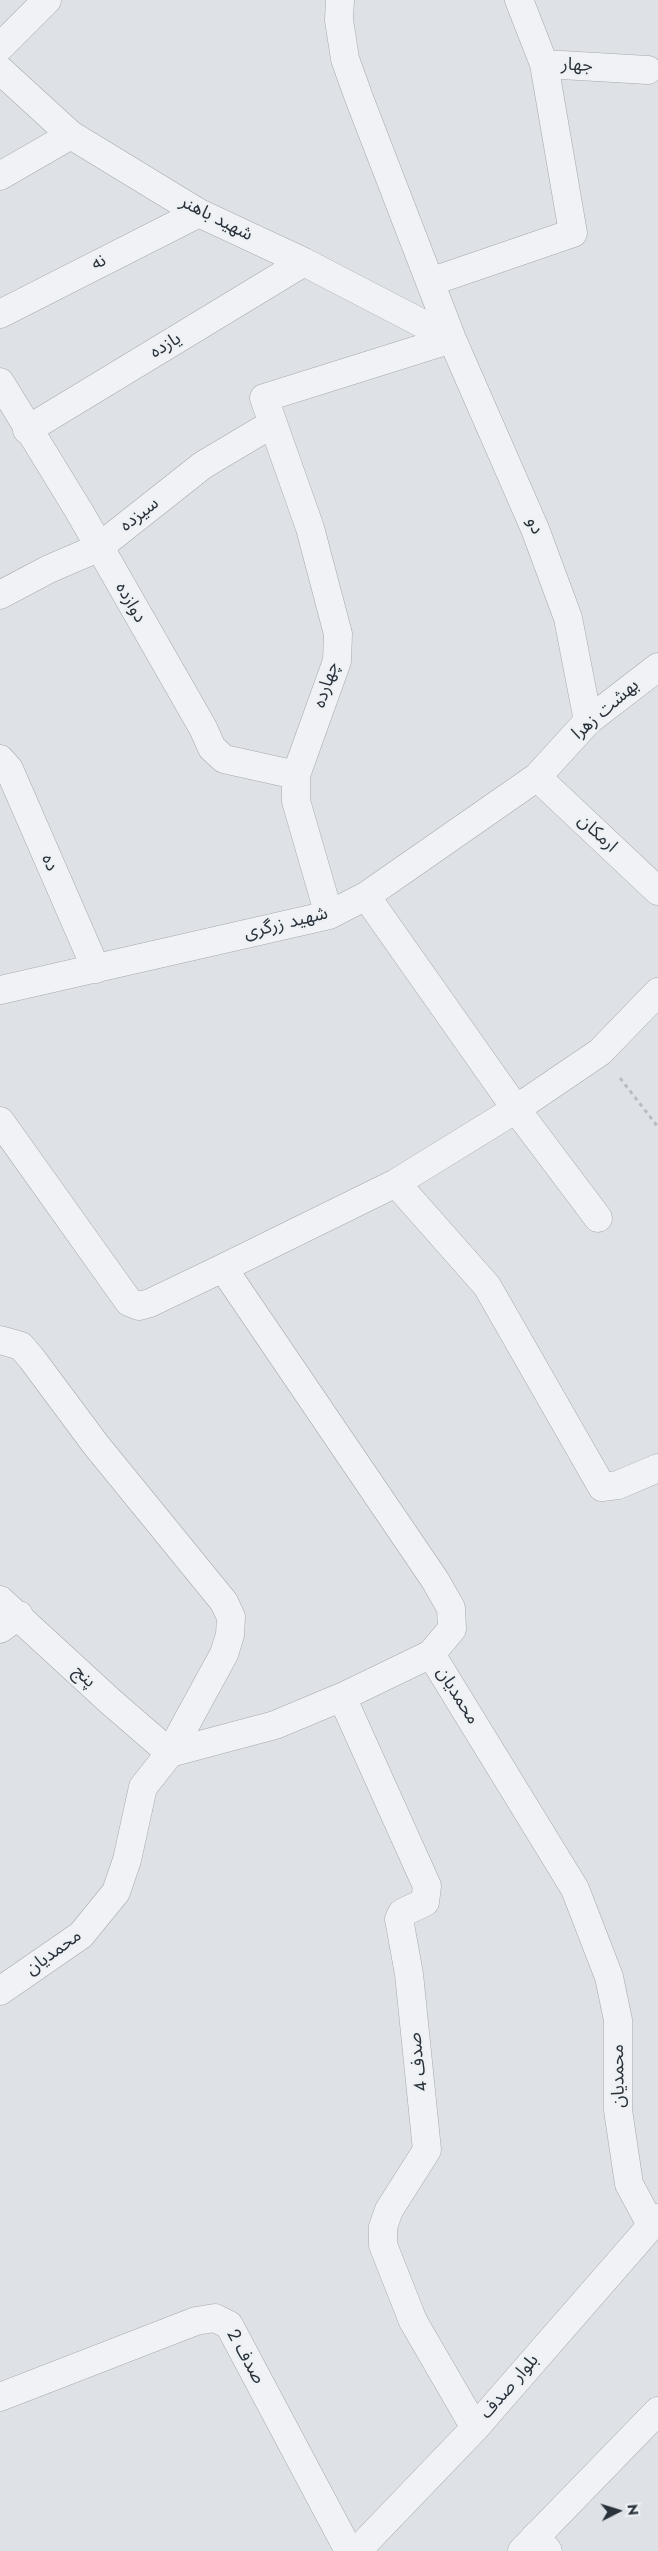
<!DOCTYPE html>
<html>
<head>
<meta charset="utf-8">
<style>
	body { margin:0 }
	#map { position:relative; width:658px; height:2551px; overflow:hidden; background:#dee2e6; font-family:Jost,sans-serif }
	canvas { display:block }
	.north { position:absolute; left:593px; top:2486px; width:50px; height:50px; -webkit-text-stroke:4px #eef1f4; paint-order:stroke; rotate:85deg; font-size:14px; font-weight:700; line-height:20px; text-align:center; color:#29313b }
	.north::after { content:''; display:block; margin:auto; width:18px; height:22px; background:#29313b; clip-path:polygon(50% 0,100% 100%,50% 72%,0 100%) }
</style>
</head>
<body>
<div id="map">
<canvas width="658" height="2551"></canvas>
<div class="north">N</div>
</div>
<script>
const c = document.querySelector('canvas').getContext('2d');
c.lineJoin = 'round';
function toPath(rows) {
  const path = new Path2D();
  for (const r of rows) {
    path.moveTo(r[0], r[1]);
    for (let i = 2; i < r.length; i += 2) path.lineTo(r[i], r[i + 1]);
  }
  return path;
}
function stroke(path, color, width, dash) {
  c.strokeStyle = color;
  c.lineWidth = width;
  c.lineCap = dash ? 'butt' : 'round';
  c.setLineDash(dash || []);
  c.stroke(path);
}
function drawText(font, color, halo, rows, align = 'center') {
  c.font = font + ' Jost,"Noto Sans Arabic",sans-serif';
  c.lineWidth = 5;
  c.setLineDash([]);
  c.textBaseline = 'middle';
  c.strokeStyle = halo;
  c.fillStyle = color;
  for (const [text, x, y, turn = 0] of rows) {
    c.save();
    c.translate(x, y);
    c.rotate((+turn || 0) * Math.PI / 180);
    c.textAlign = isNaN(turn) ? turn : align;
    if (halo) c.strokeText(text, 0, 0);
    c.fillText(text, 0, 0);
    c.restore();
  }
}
const path = toPath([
	[620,1078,658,1127]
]);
const minor = toPath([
	[340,0,339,20,345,59,359,98,452,339,535,529,568,618,588,721],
	[519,0,544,64,648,70],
	[0,47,47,0],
	[0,70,71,135,199,213,304,262,452,339],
	[0,176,71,135],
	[430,282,573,233,544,64],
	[0,314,199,213],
	[0,382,79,511,203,728,212,748,224,759,296,775],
	[27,430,304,262],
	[0,595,49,569,98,548,203,465,272,424],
	[0,759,9,769,96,969],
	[537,777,658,891],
	[366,896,516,1109,598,1218],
	[329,915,296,801,296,775,337,661,338,634,310,528,264,398,452,339],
	[0,990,329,915,366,896,537,777,588,721,658,667],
	[0,1121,129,1302,139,1306,150,1303,223,1268],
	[396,1183,487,1286,602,1487,618,1485,658,1468],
	[0,1340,21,1346,32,1359,96,1445,224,1602,231,1617,230,1635,224,1654,170,1753,111,1702,0,1600],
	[0,1629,19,1615],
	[431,1654,575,1889,609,1977,618,2020,618,2110,629,2184,651,2225],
	[342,1697,427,1886,425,1902,402,1913,399,1919,409,1974,427,2150,389,2210,383,2227,383,2245,413,2321,475,2428],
	[0,1991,81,1935,116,1892,127,1860,143,1787,170,1753,275,1725,342,1697,431,1654,452,1629,451,1608,435,1580,223,1268,396,1183,516,1109,600,1052,658,992],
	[0,2397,196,2321,215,2318,229,2325,349,2551],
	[536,2536,548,2551]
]);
const tertiary = toPath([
	[357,2551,475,2428,658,2218],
	[522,2551,658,2411]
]);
const streetNames = [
	["جهار",577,66,3],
	["شهید باهنر",216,219,27],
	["نه",99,263,-27],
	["یازده",166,346,-31],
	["سیزده",140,515,-38],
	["دو",534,526,68],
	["دوازده",130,603,60],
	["چهارده",327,685,-72],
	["بهشت زهرا",606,710,-41],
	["ارمکان",597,834,43],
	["ده",49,863,66],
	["شهید زرگری",286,924,-14],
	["پنج",84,1677,43],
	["محمدیان",457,1696,58],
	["محمدیان",54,1953,-36],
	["صدف 4",419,2062,-97],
	["محمدیان",619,2076,-91],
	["صدف 2",245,2357,61],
	["بلوار صدف",510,2387,-49]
];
stroke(minor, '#a4a9af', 29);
stroke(tertiary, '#a4a9af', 29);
stroke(path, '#b9bcc1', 3, [4, 4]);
stroke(minor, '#f1f2f5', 28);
stroke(tertiary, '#f1f2f5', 28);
drawText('18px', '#29313b', '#eef1f4', streetNames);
</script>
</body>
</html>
